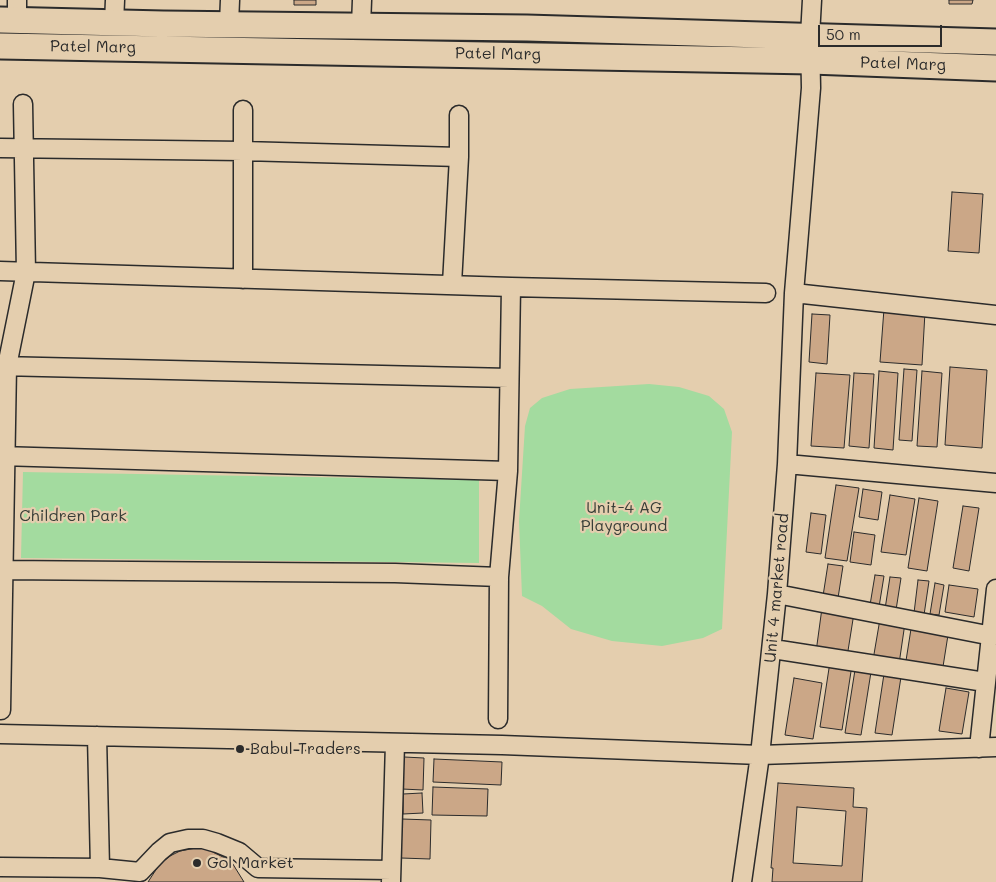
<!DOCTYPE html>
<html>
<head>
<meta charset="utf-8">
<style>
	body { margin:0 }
	#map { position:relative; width:996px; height:882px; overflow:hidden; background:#e4ceae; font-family:Mali,sans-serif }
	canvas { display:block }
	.scale { position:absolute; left:818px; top:25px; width:124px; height:22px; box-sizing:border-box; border:2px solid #2b2b2b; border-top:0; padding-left:6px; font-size:15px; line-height:18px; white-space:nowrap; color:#2b2b2b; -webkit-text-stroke:4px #e4ceae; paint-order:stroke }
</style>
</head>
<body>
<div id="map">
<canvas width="996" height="882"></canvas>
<div class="scale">50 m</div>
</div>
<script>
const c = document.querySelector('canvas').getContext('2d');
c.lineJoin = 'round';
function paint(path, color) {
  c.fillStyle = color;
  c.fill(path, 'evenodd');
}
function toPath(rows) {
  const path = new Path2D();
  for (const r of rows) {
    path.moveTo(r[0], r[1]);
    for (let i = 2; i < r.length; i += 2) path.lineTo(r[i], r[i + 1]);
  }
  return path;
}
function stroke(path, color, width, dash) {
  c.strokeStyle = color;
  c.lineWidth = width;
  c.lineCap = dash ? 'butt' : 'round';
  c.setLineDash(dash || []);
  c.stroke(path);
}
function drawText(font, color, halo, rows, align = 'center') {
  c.font = font + ' Mali,sans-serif';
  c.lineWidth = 4.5;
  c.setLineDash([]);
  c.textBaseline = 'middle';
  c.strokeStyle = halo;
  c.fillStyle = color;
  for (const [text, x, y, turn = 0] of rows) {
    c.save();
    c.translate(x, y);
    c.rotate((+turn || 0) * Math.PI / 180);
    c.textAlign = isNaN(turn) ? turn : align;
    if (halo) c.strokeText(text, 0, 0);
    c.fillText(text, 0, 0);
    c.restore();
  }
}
const green = toPath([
	[649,384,679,387,709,396,724,409,732,432,722,629,703,638,662,646,612,641,571,629,542,606,522,596,519,521,525,426,530,408,542,398,570,389],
	[23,472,479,480,479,563,21,558]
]);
const building = toPath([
	[294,0,316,0,316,5,294,5,294,0],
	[949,0,973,0,972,4,949,4,949,0],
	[952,192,983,194,979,253,948,251,952,192],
	[884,309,925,312,922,365,880,362,884,309],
	[812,314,830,315,827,364,809,362,812,314],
	[950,367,987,370,982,448,945,445,950,367],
	[904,369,917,370,912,441,899,440,904,369],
	[879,371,898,373,893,450,874,448,879,371],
	[922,371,942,373,937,447,917,446,922,371],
	[816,373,850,375,844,448,811,446,816,373],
	[854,373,874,374,869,448,849,446,854,373],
	[836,485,859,488,847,561,825,558,836,485],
	[863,489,882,492,878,520,859,517,863,489],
	[890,495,915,499,906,555,881,552,890,495],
	[919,498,938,501,927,571,908,568,919,498],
	[963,506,979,508,969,571,953,568,963,506],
	[811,513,826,515,821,554,806,552,811,513],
	[854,532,875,535,871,565,850,562,854,532],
	[828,564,843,566,838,598,823,596,828,564],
	[875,575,884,576,879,607,870,605,875,575],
	[890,577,901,578,896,610,885,609,890,577],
	[918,580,929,581,924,615,914,613,918,580],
	[935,583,944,585,939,615,930,614,935,583],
	[949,585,978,589,974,617,945,612,949,585],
	[822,608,854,613,847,657,816,652,822,608],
	[880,619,905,623,899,664,873,660,880,619],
	[911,629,948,635,942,673,905,667,911,629],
	[830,662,852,665,842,730,820,727,830,662],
	[855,670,871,672,861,735,845,733,855,670],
	[884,674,901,677,892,735,875,733,884,674],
	[794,678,822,683,813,739,785,735,794,678],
	[946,688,969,692,962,734,939,731,946,688],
	[404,757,424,758,423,790,402,789,404,757],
	[434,759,502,762,501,785,433,782,434,759],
	[778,783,854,788,853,807,867,808,862,882,772,882,773,868,771,868,778,783],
	[797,807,846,811,842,866,793,863,797,807],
	[433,787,488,789,487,816,432,815,433,787],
	[422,793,423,813,403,814,403,794,422,793],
	[402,819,431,820,430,859,401,858,402,819],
	[196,848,207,849,231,861,244,882,148,882,159,865,170,856,180,851,196,848]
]);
const street = toPath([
	[17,20,17,0],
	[114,23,115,0],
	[229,24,230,0],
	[361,26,362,0],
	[243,110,243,279],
	[0,148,243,151,459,157],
	[0,271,511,287,766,293],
	[452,284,459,157,459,115],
	[794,293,996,315],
	[0,366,509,378],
	[0,456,508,471],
	[787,464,996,483],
	[0,570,395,573,499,577],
	[777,594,992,636],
	[773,649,985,682],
	[1,710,7,366,26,272,23,104],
	[498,719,499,577,508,471,511,287],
	[0,734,502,745,760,755,996,747],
	[97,736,100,868],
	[979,748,996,589],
	[0,867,100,868,140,872,159,852,170,843,188,839,203,839,217,843,239,852,258,868,391,870],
	[391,882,395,743],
	[742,882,760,755,777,594,787,464,794,293,811,88,810,36,812,0]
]);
const secondary = toPath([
	[0,20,163,24,527,28,996,42],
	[0,46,811,61,996,68]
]);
const markers = [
	[240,749,5,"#2b2b2b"],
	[197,863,5,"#2b2b2b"]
];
const streetNames = [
	["Patel Marg",93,47,1],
	["Patel Marg",498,54,1],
	["Patel Marg",903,64,2],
	["Unit 4 market road",777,588,-85]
];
const parkNames = [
	["Unit-4 AG",624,508],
	["Playground",624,526],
	["Children Park",73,516]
];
const poiNames = [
	["Babul Traders",250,749],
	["Gol Market",207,863]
];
paint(green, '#a3db9f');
paint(building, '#cba787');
stroke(building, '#2b2b2b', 1);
stroke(street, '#2b2b2b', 21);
stroke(secondary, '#2b2b2b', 29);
stroke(street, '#e4ceae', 18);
stroke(secondary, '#e4ceae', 25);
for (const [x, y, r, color] of markers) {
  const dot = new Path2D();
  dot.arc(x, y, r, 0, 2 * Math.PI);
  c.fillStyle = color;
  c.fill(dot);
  stroke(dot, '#e4ceae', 2);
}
drawText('16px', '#2b2b2b', '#e4ceae', streetNames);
drawText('16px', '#373d37', '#e4ceae', parkNames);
drawText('16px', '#2b2b2b', '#e4ceae', poiNames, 'left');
</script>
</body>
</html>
